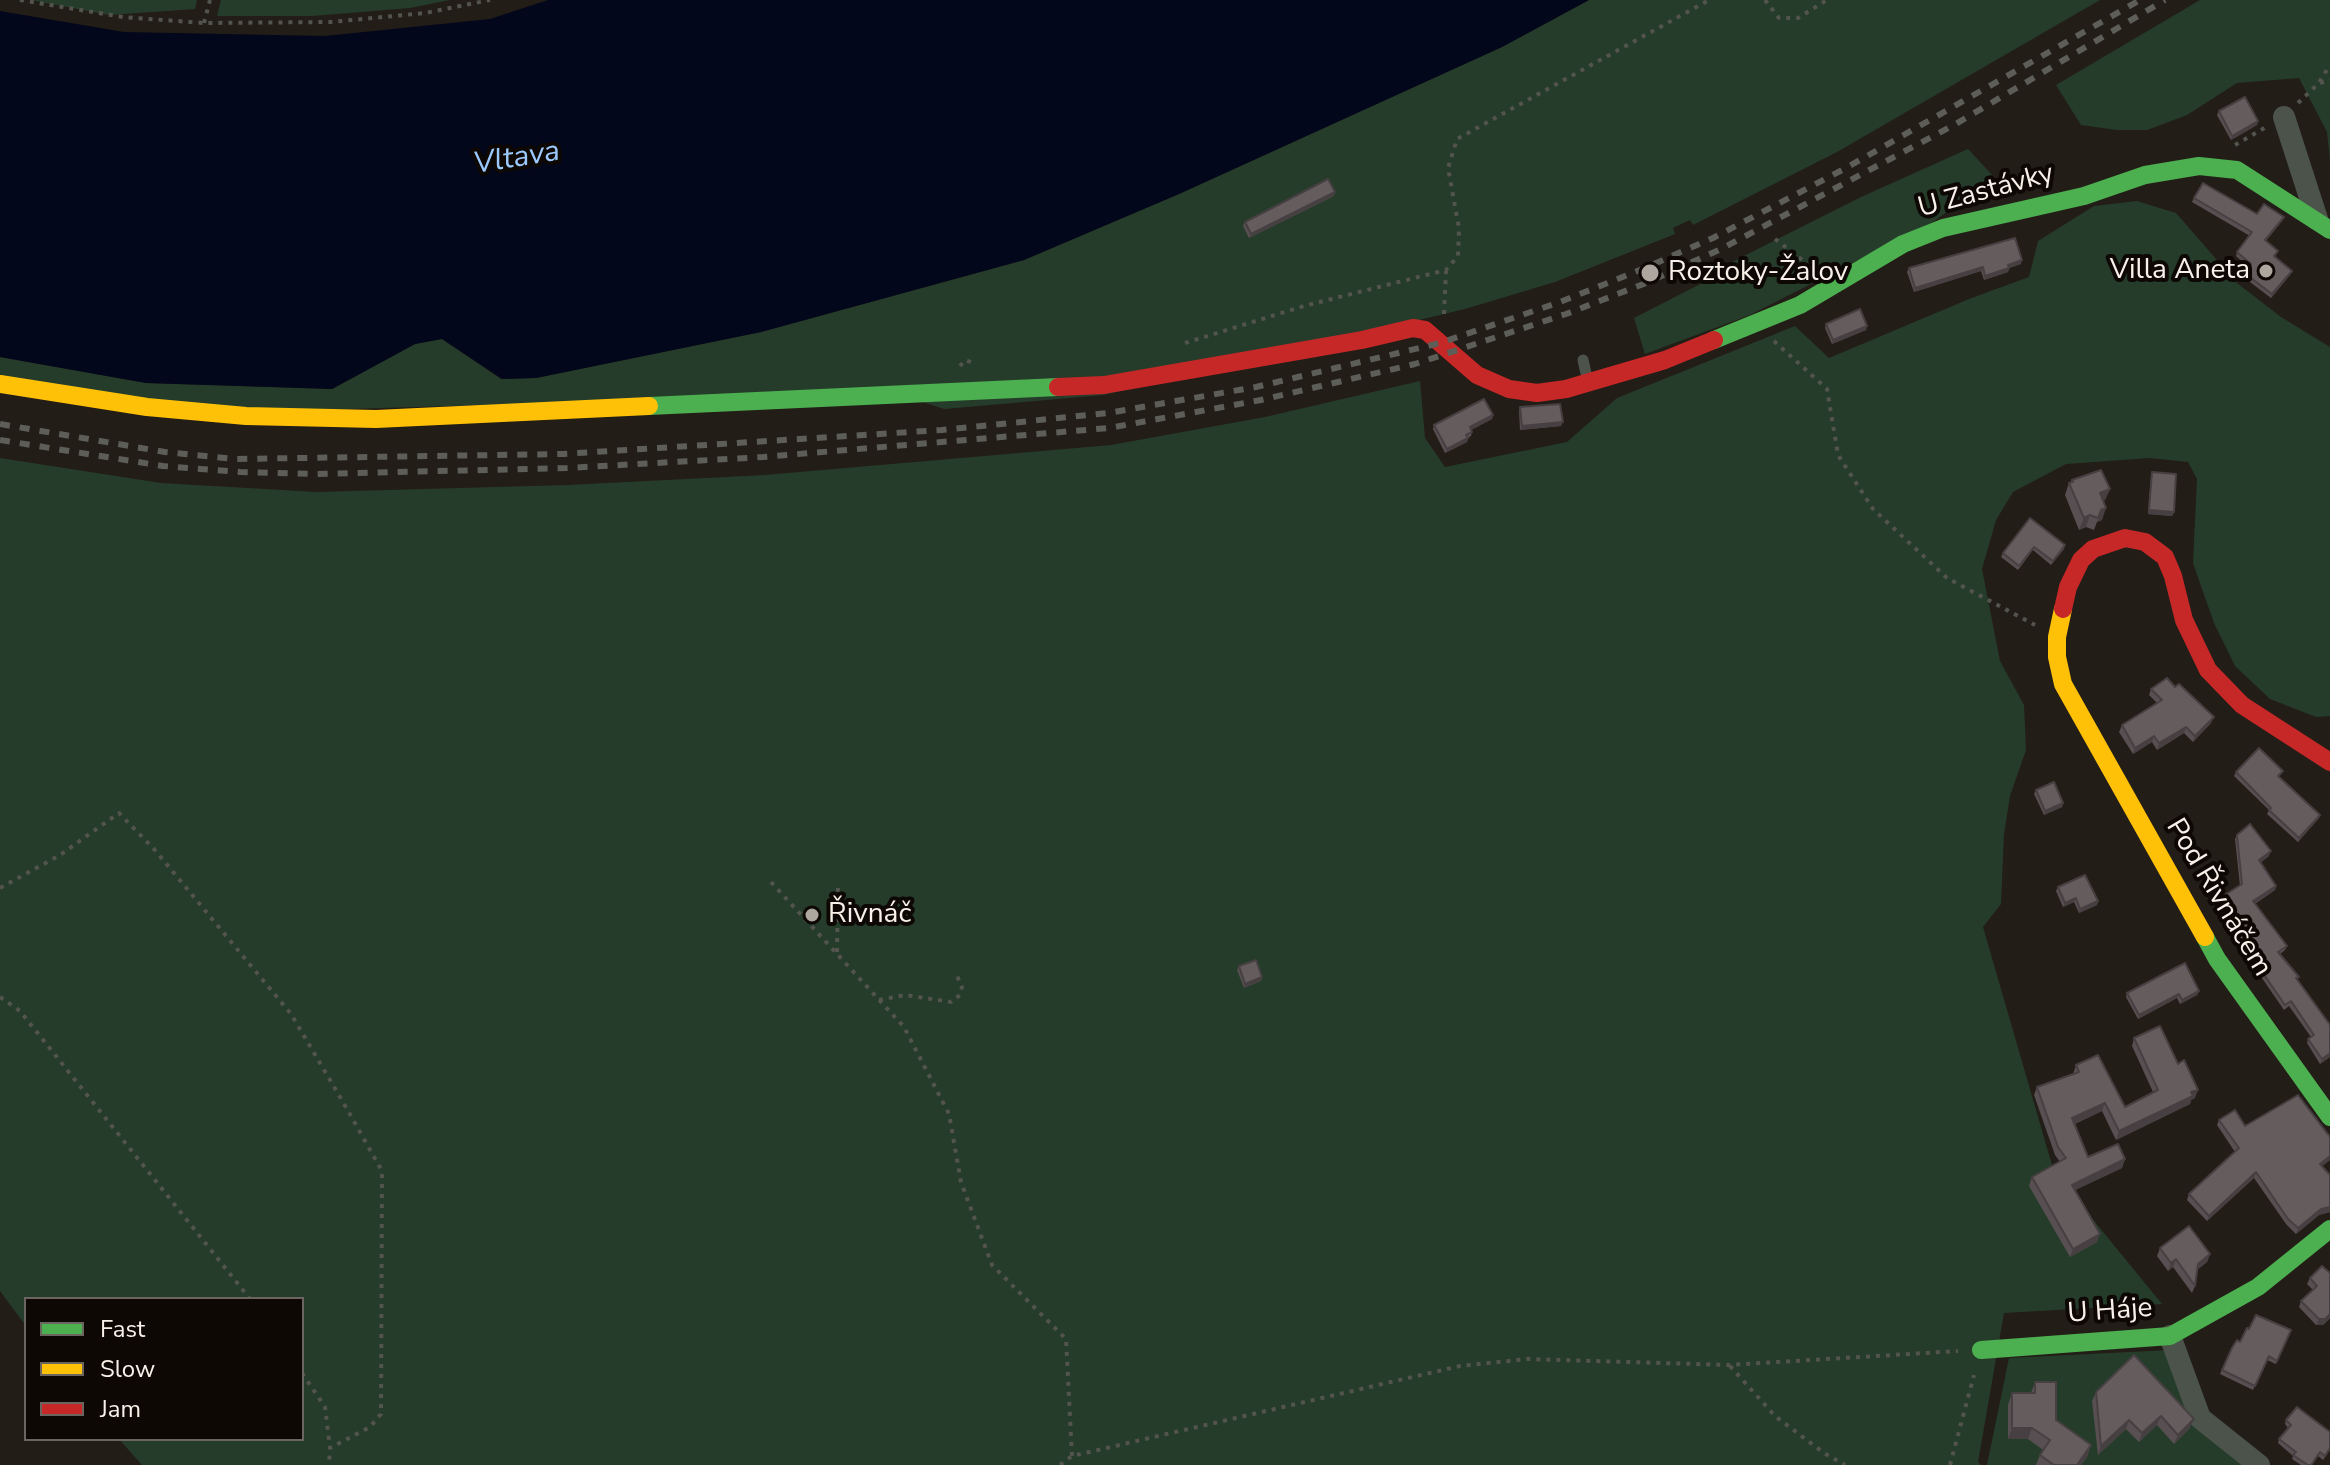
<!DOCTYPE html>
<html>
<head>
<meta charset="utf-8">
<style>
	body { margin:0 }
	#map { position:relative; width:2330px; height:1465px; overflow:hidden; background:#231d17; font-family:"Nunito Sans",sans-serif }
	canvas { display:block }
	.legend { position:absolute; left:24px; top:1297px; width:280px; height:144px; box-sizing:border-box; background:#0d0804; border:2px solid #6b6560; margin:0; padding:10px 14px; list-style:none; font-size:24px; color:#f9f1e9 }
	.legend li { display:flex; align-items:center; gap:16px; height:40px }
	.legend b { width:40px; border:2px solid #6b6560 }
</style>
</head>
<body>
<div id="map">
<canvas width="2330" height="1465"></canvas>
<ul class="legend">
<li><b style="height:10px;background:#4caf50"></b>Fast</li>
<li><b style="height:10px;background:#ffc107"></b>Slow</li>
<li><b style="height:10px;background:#c62828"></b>Jam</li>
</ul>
</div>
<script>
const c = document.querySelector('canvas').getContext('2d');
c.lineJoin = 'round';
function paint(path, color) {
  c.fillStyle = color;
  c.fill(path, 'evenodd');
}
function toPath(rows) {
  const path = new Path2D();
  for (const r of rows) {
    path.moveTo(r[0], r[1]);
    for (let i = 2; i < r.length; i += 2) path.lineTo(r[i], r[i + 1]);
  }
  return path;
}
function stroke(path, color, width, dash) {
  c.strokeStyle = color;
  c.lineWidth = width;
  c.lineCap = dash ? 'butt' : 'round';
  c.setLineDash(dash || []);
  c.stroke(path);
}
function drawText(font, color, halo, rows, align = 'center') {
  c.font = font + ' "Nunito Sans",sans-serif';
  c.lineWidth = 8;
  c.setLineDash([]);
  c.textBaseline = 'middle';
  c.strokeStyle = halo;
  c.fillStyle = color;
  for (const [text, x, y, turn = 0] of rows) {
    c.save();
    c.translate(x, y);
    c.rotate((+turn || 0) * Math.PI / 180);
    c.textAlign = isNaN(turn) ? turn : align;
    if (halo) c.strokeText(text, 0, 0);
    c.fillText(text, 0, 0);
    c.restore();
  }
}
const green = toPath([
	[31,0,197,0,195,9,109,15],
	[221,0,450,0,410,8,312,16,217,16],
	[1589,0,2100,0,1837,152,1693,225,1690,220,1673,228,1675,234,1555,282,1465,309,1104,395,944,409,896,393,245,412,0,379,0,357,146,383,332,389,415,344,442,339,501,379,536,378,761,332,1024,260,1179,194,1502,47],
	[2200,0,2330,0,2330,160,2327,132,2299,78,2237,83,2187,115,2147,130,2117,130,2081,125,2056,85],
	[1968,149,1994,177,1933,222,1750,315,1645,354,1634,318,1716,276,1714,271,1861,197],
	[2137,201,2176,213,2237,283,2281,317,2330,347,2330,716,2316,717,2270,699,2235,666,2214,623,2193,563,2197,479,2188,462,2150,458,2066,464,2013,492,1996,520,1982,569,2000,661,2024,705,2026,750,2010,796,2004,834,2001,904,1983,927,2054,1172,2162,1304,2004,1313,1978,1462,1981,1465,142,1465,119,1439,302,1439,302,1299,26,1299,26,1326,0,1291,0,458,161,483,317,492,568,485,765,475,1111,445,1265,417,1420,381,1425,438,1445,467,1567,442,1617,398,1795,326,1829,358,1969,299,2029,277,2038,241,2094,206],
	[2170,1350,2244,1465,1987,1465,2009,1358]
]);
const water = toPath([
	[548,0,1589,0,1502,47,1179,194,1024,260,761,332,536,378,502,379,442,339,415,344,332,389,146,383,0,357,0,11,124,32,325,36,490,19]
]);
const path = toPath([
	[20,0,123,17,204,23,331,22,425,13,490,0],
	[1765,0,1779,18,1798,18,1827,0],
	[204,23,210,0],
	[2320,83,2330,80],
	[2298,103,2318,84,2330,65],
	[2235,145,2266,127],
	[1775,239,1814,269],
	[1444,314,1446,271],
	[1774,341,1827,389,1838,455,1873,509,1947,578,2035,625],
	[1185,343,1304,306,1446,270,1458,256,1459,228,1448,168,1457,139,1709,0],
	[960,366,965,360,976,364],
	[771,882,904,1027,949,1114,961,1182,992,1265,1066,1339,1072,1456],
	[0,888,60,855,119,813,154,849,291,1014,343,1102,382,1171,381,1414,370,1427,330,1448],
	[837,952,838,886],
	[0,997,20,1011,250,1299],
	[879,1000,905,995,951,1002,960,995,962,987,957,976],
	[1730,1366,1775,1416,1824,1453,1845,1465],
	[302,1373,325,1407,330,1448,329,1465],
	[1060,1465,1072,1456,1460,1366,1527,1359,1729,1365,1958,1351],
	[1950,1465,1974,1375]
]);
const lane = toPath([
	[1583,360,1588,382]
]);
const street = toPath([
	[2284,117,2317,219],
	[2170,1336,2200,1418,2259,1465]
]);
const fast = toPath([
	[1714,340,1800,305,1903,244,1943,228,2084,196,2145,175,2199,166,2237,170,2330,230],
	[649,406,1058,387],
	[2205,937,2217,959,2330,1117],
	[1981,1350,2170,1336,2258,1287,2330,1229]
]);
const slow = toPath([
	[0,384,147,407,246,416,376,419,649,406],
	[2063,609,2057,637,2057,657,2063,684,2205,937]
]);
const jam = toPath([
	[1058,387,1104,385,1362,340,1413,328,1425,330,1477,375,1509,389,1537,393,1566,389,1665,360,1714,340],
	[2063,609,2068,587,2081,560,2093,549,2125,538,2145,542,2165,557,2173,576,2184,620,2208,670,2242,705,2330,762]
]);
const rail = toPath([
	[0,424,165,452,236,459,563,454,942,430,1108,413,1256,387,1440,343,1560,302,1640,270,1713,238,1846,168,2140,0],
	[0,440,163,466,240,472,317,474,567,468,763,457,1109,428,1261,400,1415,364,1566,314,1646,283,1721,249,1954,125,2165,0]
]);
const wall = toPath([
	[2219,111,2258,121,2257,125,2231,140,2217,115],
	[1334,196,1249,238,1243,226,1245,222],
	[2194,198,2257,214,2284,217,2282,221,2266,241,2278,251,2275,257,2292,271,2290,275,2271,298,2242,276,2243,272,2248,267,2236,256,2237,252,2250,236,2192,202],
	[2021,264,2009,268,2008,272,1984,280,1981,271,1914,292,1907,272,1909,268],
	[1826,324,1866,330,1832,344,1825,328],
	[1520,407,1561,426,1520,430,1519,411],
	[1493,415,1492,419,1471,430,1472,432,1471,436,1468,438,1467,442,1445,453,1433,429,1434,425],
	[2152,472,2174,512,2172,516,2148,514,2151,476],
	[2072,480,2110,489,2105,500,2103,501,2102,520,2097,522,2094,530,2086,527,2079,530,2065,495,2069,483],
	[2030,518,2065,545,2064,549,2051,565,2033,550,2018,570,2001,557,2003,553],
	[2175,687,2211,723,2193,742,2184,733,2157,750,2152,742,2133,754,2119,732,2122,725,2157,703,2149,695,2151,689],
	[2283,771,2279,777,2319,818,2298,842,2267,814,2269,810,2234,776,2236,772],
	[2036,790,2063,803,2062,807,2044,815,2034,794],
	[2237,835,2269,856,2261,862,2276,886,2275,890,2255,904,2287,946,2285,950,2280,954,2299,977,2297,980,2330,1025,2330,1057,2320,1064,2307,1043,2308,1039,2311,1037,2289,1006,2284,1010,2213,907,2214,902,2240,886,2235,839],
	[2058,887,2098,901,2097,905,2079,913,2074,902,2063,907,2056,891],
	[1239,966,1262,977,1261,981,1244,988,1237,970],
	[2199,991,2197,995,2180,1004,2177,998,2138,1019,2126,997,2127,993],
	[2134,1038,2195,1098,2191,1100,2190,1104,2116,1140,2102,1111,2075,1124,2088,1157,2125,1159,2122,1168,2075,1190,2097,1242,2070,1257,2029,1186,2032,1177,2060,1162,2055,1155,2034,1095,2037,1087,2073,1074,2076,1065,2125,1107,2153,1092,2132,1046],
	[2219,1120,2245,1126,2330,1160,2322,1166,2330,1175,2330,1212,2319,1215,2296,1234,2286,1224,2254,1178,2207,1221,2187,1200,2189,1194,2235,1152,2217,1125],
	[2160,1248,2210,1254,2207,1262,2197,1270,2195,1286,2192,1293,2173,1267,2168,1271,2157,1256],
	[2330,1273,2330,1318,2323,1325,2316,1325,2299,1307,2301,1301,2313,1290,2307,1284,2310,1278],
	[2249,1329,2291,1330,2276,1364,2267,1360,2253,1390,2220,1374,2232,1348,2240,1342],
	[2035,1382,2056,1420,2091,1445,2087,1457,2081,1465,2036,1465,2040,1455,2043,1450,2028,1439,2008,1439,2008,1405,2012,1393,2031,1393],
	[2096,1392,2190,1428,2174,1444,2157,1425,2139,1442,2126,1429,2098,1455,2092,1401],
	[2286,1420,2330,1432,2330,1450,2323,1460,2318,1456,2312,1465,2301,1465,2292,1459,2293,1456,2278,1443,2279,1439,2288,1428,2285,1424]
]);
const shadedWall = toPath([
	[2258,121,2257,125,2231,140,2232,136],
	[1335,192,1334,196,1249,238,1251,234],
	[2284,217,2282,221,2263,244,2265,240],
	[2022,260,2021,264,2009,268,2008,272,1984,280,1985,276,2008,265],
	[1983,267,1981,271,1914,292,1915,288],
	[2292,271,2290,275,2271,298,2272,294],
	[1867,326,1866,330,1832,344,1833,340],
	[1493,415,1492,419,1469,431,1470,427],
	[1563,422,1561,426,1520,430,1522,426],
	[1468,438,1467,442,1445,453,1447,449],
	[2110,489,2105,500,2096,505,2100,493],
	[2106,508,2102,520,2097,522,2101,510],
	[2149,510,2174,512,2172,516,2148,514],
	[2090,515,2086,527,2079,530,2084,518],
	[2214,717,2211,723,2193,742,2195,736],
	[2186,727,2184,733,2157,750,2159,743],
	[2154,736,2152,742,2133,754,2135,748],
	[2063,803,2062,807,2044,815,2045,811],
	[2320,815,2319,818,2298,842,2299,838],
	[2271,851,2269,856,2258,865,2259,860],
	[2276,886,2275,890,2251,906,2253,901],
	[2076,898,2074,902,2063,907,2065,903],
	[2098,901,2097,905,2079,913,2080,909],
	[1262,977,1261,981,1244,988,1245,984],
	[2199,991,2197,995,2180,1004,2182,1000],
	[2179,994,2177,998,2138,1019,2139,1015],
	[2330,1053,2330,1057,2320,1064,2322,1059],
	[2198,1090,2195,1098,2191,1100,2190,1104,2116,1140,2119,1131],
	[2105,1103,2102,1111,2069,1126,2072,1118],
	[2330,1156,2330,1160,2318,1169,2320,1164],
	[2125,1159,2122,1168,2069,1193,2072,1185],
	[2256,1172,2254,1178,2207,1221,2209,1216],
	[2330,1207,2330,1212,2319,1215,2296,1234,2298,1228,2321,1209],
	[2100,1234,2097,1242,2070,1257,2073,1249],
	[2210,1254,2207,1262,2195,1271,2198,1264],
	[2176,1259,2173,1267,2168,1271,2171,1263],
	[2330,1314,2330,1318,2323,1325,2316,1325,2319,1319],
	[2161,1416,2157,1425,2139,1442,2142,1433],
	[2194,1419,2190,1428,2174,1444,2178,1435],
	[2129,1420,2126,1429,2098,1455,2101,1446],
	[2012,1428,2032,1428,2028,1439,2008,1439],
	[2091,1445,2087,1457,2081,1465,2077,1465]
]);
const building = toPath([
	[2245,97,2258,121,2232,136,2219,111,2245,97],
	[1328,179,1335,192,1251,234,1245,222,1328,179],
	[2203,183,2257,214,2264,204,2284,217,2265,240,2278,251,2274,256,2292,271,2272,294,2243,272,2251,264,2237,252,2252,232,2194,198,2203,183],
	[2015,238,2022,260,2008,265,2009,268,1985,276,1983,267,1915,288,1909,268,2015,238],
	[1860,309,1867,326,1833,340,1826,324,1860,309],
	[1484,399,1493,415,1470,427,1472,432,1466,435,1468,438,1447,449,1434,425,1484,399],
	[1560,404,1563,422,1522,426,1520,407,1560,404],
	[2101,470,2110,489,2100,493,2106,508,2101,510,2098,518,2090,515,2084,518,2069,483,2073,482,2072,480,2101,470],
	[2152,472,2176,474,2174,512,2149,510,2152,472],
	[2030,518,2065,545,2053,561,2034,547,2019,566,2003,553,2030,518],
	[2167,678,2175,687,2179,684,2214,717,2195,736,2186,727,2159,743,2154,736,2135,748,2122,725,2162,700,2151,689,2167,678],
	[2259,748,2283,771,2278,776,2320,815,2299,838,2269,810,2271,808,2236,772,2259,748],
	[2054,782,2063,803,2045,811,2036,790,2054,782],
	[2250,824,2271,851,2259,860,2276,886,2253,901,2287,946,2278,952,2299,977,2296,978,2330,1025,2330,1053,2322,1059,2308,1039,2314,1035,2291,1001,2285,1005,2214,902,2242,884,2237,835,2250,824],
	[2085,875,2098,901,2080,909,2076,898,2065,903,2058,887,2085,875],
	[1256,960,1262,977,1245,984,1239,966,1256,960],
	[2185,963,2199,991,2182,1000,2179,994,2139,1015,2127,993,2185,963],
	[2160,1026,2178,1064,2184,1060,2198,1090,2191,1092,2193,1096,2119,1131,2105,1103,2072,1118,2088,1157,2118,1144,2125,1159,2072,1185,2100,1234,2073,1249,2032,1177,2066,1158,2058,1147,2037,1087,2079,1072,2076,1065,2098,1055,2125,1107,2158,1090,2134,1038,2160,1026],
	[2298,1095,2330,1137,2330,1156,2320,1164,2330,1175,2330,1207,2321,1209,2298,1228,2288,1219,2256,1172,2209,1216,2189,1194,2239,1148,2219,1120,2235,1110,2245,1126,2298,1095],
	[2189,1226,2210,1254,2198,1264,2195,1286,2176,1259,2171,1263,2160,1248,2189,1226],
	[2322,1266,2330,1273,2330,1314,2325,1319,2319,1319,2301,1301,2317,1286,2310,1278,2322,1266],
	[2256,1315,2291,1330,2277,1361,2269,1356,2255,1386,2222,1370,2232,1348,2237,1340,2240,1342,2247,1328,2249,1329,2256,1315],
	[2134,1355,2194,1419,2178,1435,2161,1416,2142,1433,2129,1420,2101,1446,2096,1392,2134,1355],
	[2035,1382,2056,1382,2056,1420,2091,1445,2077,1465,2054,1465,2040,1455,2050,1440,2032,1428,2012,1428,2012,1393,2035,1393,2035,1382],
	[2297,1407,2330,1432,2330,1448,2325,1456,2320,1452,2311,1465,2308,1465,2293,1455,2296,1452,2279,1439,2291,1425,2286,1420,2297,1407]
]);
const markers = [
	[2266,271,8,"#aea7a0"],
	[1650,273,10,"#aea7a0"],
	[812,915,8,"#aea7a0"]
];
const streetNames = [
	["U Zastávky",1986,192,-15],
	["Pod Řivnáčem",2218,898,59],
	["U Háje",2110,1312,-4]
];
const poiNames = [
	["Villa Aneta",2250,271,"right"],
	["Roztoky-Žalov",1668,273],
	["Řivnáč",828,915]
];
const waterNames = [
	["Vltava",517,159,-9]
];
paint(green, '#263c2a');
paint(water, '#03071c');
stroke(path, '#52544d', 4, [4, 6]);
stroke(lane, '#4c534a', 11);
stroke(street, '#4c534a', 22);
stroke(fast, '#4caf50', 18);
stroke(slow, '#ffc107', 18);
stroke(jam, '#c62828', 18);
stroke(rail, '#5e5e58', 6, [10, 10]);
paint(wall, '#574f51');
paint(shadedWall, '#474042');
paint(building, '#655c5e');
stroke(building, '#474042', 2);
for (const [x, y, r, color] of markers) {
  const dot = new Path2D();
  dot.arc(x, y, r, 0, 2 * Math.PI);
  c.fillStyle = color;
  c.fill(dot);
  stroke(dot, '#0d0804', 3);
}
drawText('28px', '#f9f1e9', '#0d0804', streetNames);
drawText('28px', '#f9f1e9', '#0d0804', poiNames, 'left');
drawText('italic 30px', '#9bc9fe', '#0d0804', waterNames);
</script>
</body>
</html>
